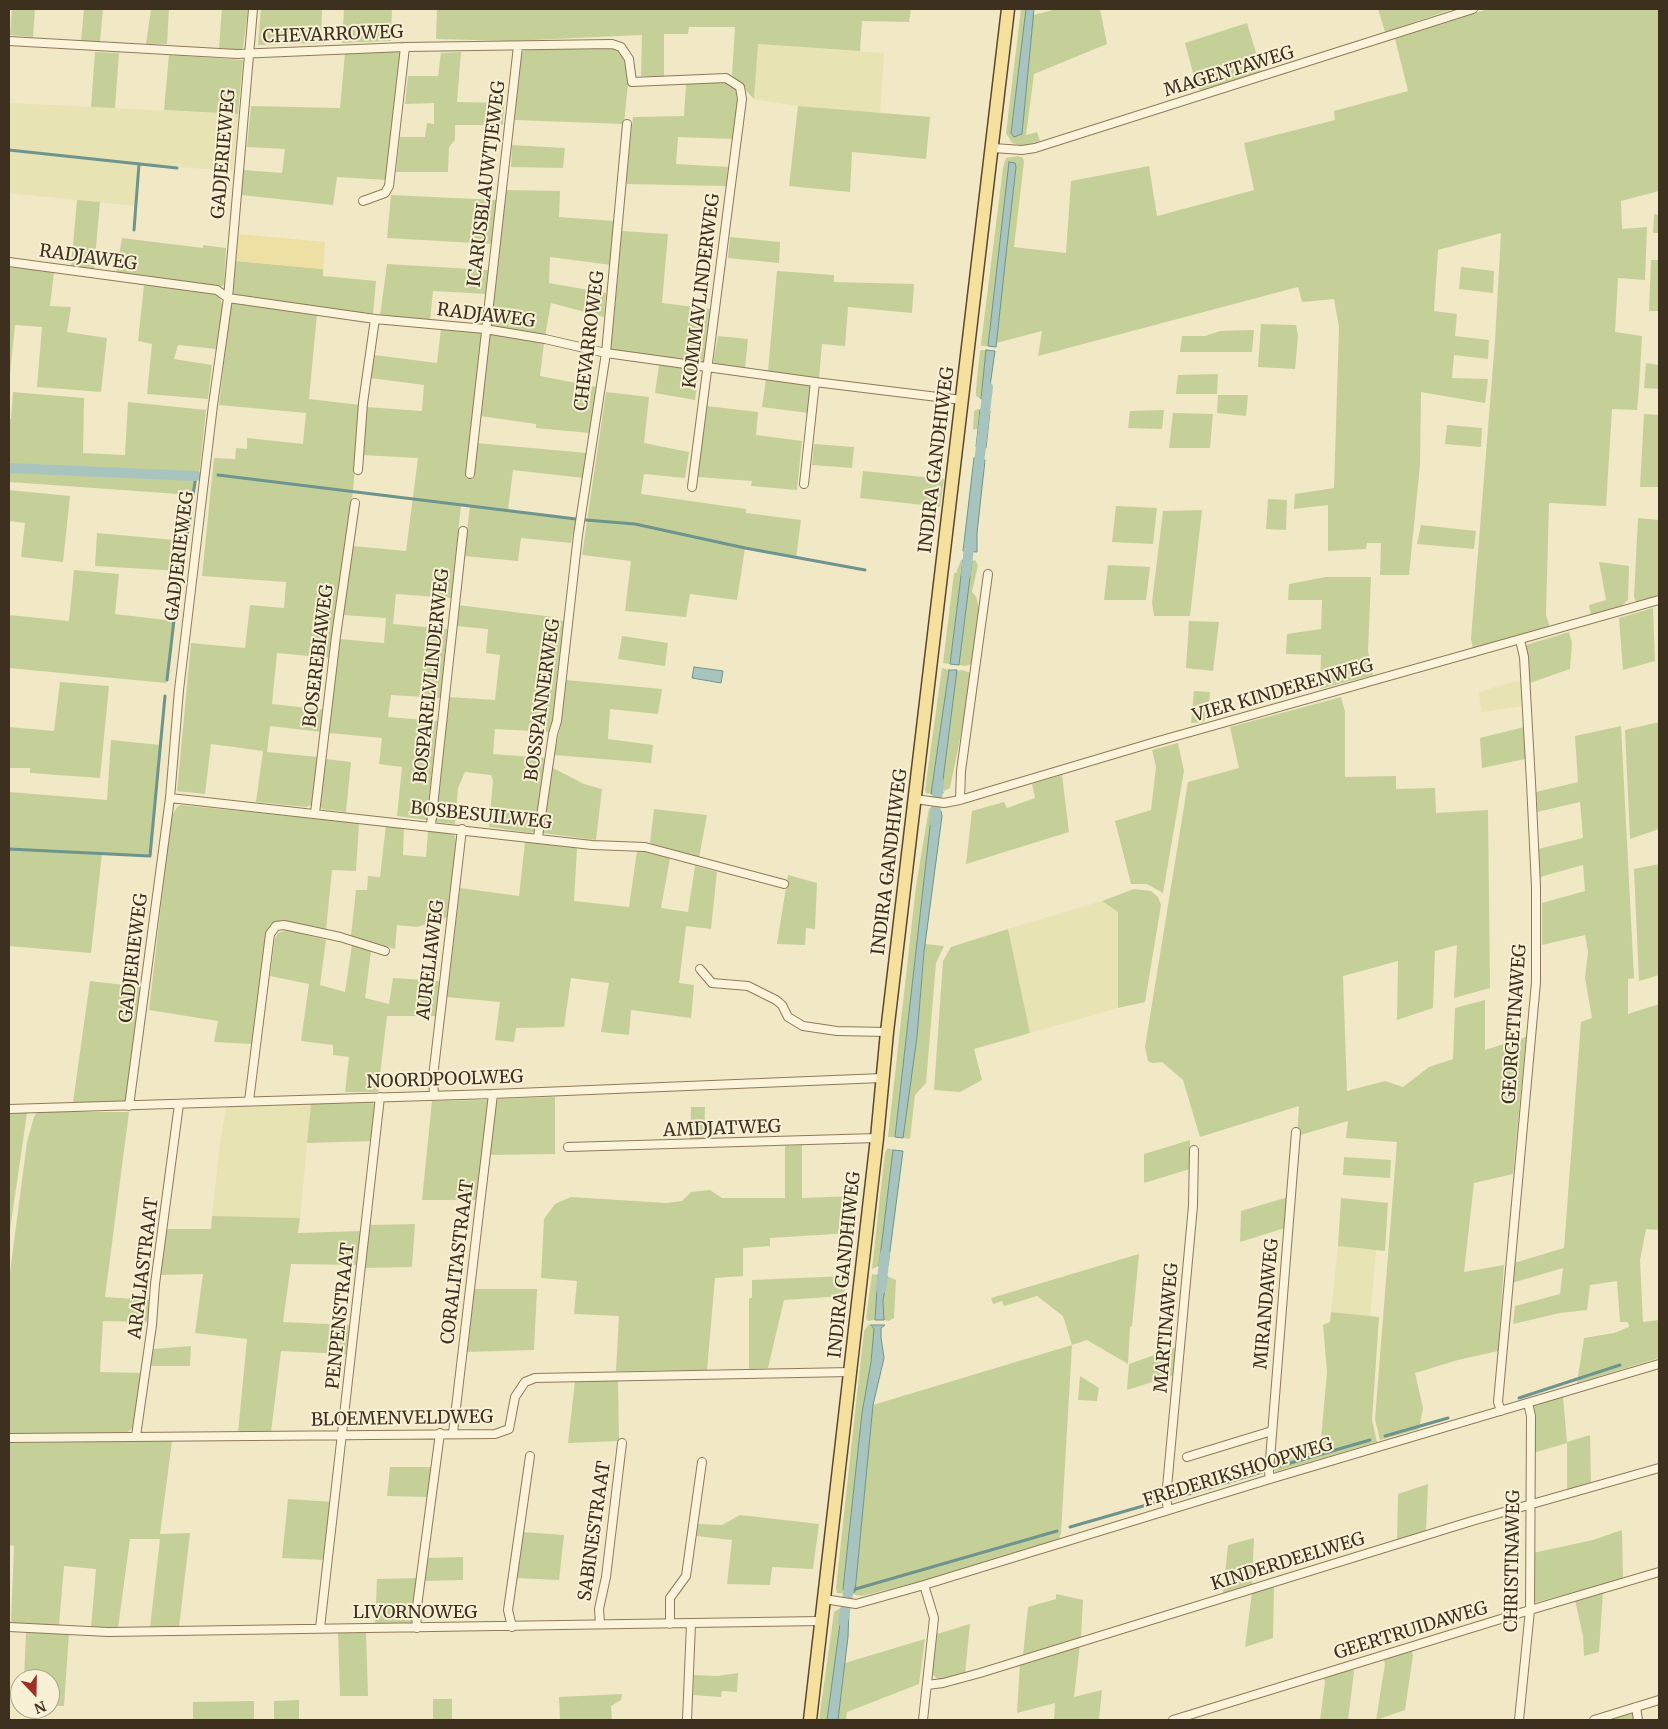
<!DOCTYPE html>
<html>
<head>
<meta charset="utf-8">
<style>
	body { margin:0 }
	#map { position:relative; width:1668px; height:1729px; overflow:hidden; background:#f1e8c6; font-family:Merriweather,serif }
	canvas { display:block }
	.frame { position:absolute; inset:0; border:10px solid #3d301f; pointer-events:none }
	.north { position:absolute; left:10px; top:1669px; width:50px; height:50px; box-sizing:border-box; background:#f8f1d6; border:1px solid #ada48d; border-radius:50%; rotate:159deg; font-size:14px; font-weight:700; line-height:20px; text-align:center; color:#3d301f }
	.north::after { content:''; display:block; margin:auto; width:18px; height:22px; background:#a03026; clip-path:polygon(50% 0,100% 100%,50% 72%,0 100%) }
</style>
</head>
<body>
<div id="map">
<canvas width="1668" height="1729"></canvas>
<div class="frame"></div>
<div class="north">N</div>
</div>
<script>
const c = document.querySelector('canvas').getContext('2d');
c.lineJoin = 'round';
function paint(path, color) {
  c.fillStyle = color;
  c.fill(path, 'evenodd');
}
function toPath(rows) {
  const path = new Path2D();
  for (const r of rows) {
    path.moveTo(r[0], r[1]);
    for (let i = 2; i < r.length; i += 2) path.lineTo(r[i], r[i + 1]);
  }
  return path;
}
function stroke(path, color, width, dash) {
  c.strokeStyle = color;
  c.lineWidth = width;
  c.lineCap = dash ? 'butt' : 'round';
  c.setLineDash(dash || []);
  c.stroke(path);
}
function drawText(font, color, halo, rows, align = 'center') {
  c.font = font + ' Merriweather,serif';
  c.lineWidth = 4;
  c.setLineDash([]);
  c.textBaseline = 'middle';
  c.strokeStyle = halo;
  c.fillStyle = color;
  for (const [text, x, y, turn = 0] of rows) {
    c.save();
    c.translate(x, y);
    c.rotate((+turn || 0) * Math.PI / 180);
    c.textAlign = isNaN(turn) ? turn : align;
    if (halo) c.strokeText(text, 0, 0);
    c.fillText(text, 0, 0);
    c.restore();
  }
}
const farmland = toPath([
	[757,44,884,53,880,113,798,106,754,99],
	[9,103,238,114,233,171,139,164,136,206,9,193],
	[1512,682,1523,682,1524,706,1481,712,1479,692],
	[1102,901,1118,912,1118,1008,1030,1033,1008,929],
	[311,1104,300,1218,212,1216,220,1143,226,1107],
	[1338,1246,1376,1250,1370,1318,1331,1312]
]);
const green = toPath([
	[12,9,35,9,33,37,10,35],
	[84,9,103,9,100,42,81,41],
	[151,9,169,9,167,44,146,44],
	[222,9,248,9,243,48,237,50,219,48],
	[261,9,322,9,321,43,258,45],
	[344,9,392,9,391,41,342,43],
	[437,9,911,9,909,22,862,21,860,51,758,44,754,99,732,75,735,27,689,27,688,34,664,34,664,76,641,76,642,35,510,41,436,39],
	[1021,9,1026,9,1011,133,1014,137,1022,134,1033,15,1057,9,1100,9,1107,44,1034,74,1026,135,1037,132,1040,141,1023,146,1012,143,1006,133],
	[1378,9,1453,9,1385,32],
	[1488,9,1659,9,1659,191,1621,201,1622,229,1647,227,1645,280,1618,278,1615,332,1642,336,1639,388,1637,410,1612,409,1606,506,1549,503,1546,615,1550,627,1473,648,1471,639,1495,341,1501,233,1438,250,1434,311,1457,314,1455,336,1489,340,1488,359,1454,355,1452,378,1488,379,1485,403,1421,392,1420,465,1409,575,1380,575,1381,543,1367,543,1366,549,1328,551,1328,505,1294,509,1295,494,1334,488,1339,327,1334,299,1302,302,1298,287,1038,356,1042,331,996,343,1016,167,1015,163,1010,162,988,346,982,346,981,344,1003,168,1006,158,1018,156,1023,158,1024,162,1014,247,1066,253,1071,181,1149,166,1157,216,1254,190,1244,143,1335,120,1334,111,1408,91,1395,39],
	[1247,23,1262,72,1203,91,1200,90,1196,84,1185,43],
	[528,48,612,48,620,52,625,60,628,83,624,124,515,120,519,59,522,52],
	[95,52,119,53,115,108,91,107],
	[402,52,387,180,337,177,333,205,241,195,244,170,282,173,285,149,247,147,251,106,340,108,345,53],
	[461,52,457,102,504,103,503,125,455,125,455,140,449,147,448,172,396,172,400,137,425,137,427,123,434,124,434,103,405,104,408,76,438,76,441,53],
	[169,55,243,60,238,114,164,110],
	[727,82,737,90,738,102,734,139,678,137,676,164,728,167,726,186,626,184,633,117,684,116,686,84],
	[798,106,930,117,926,159,852,152,850,192,789,186],
	[512,145,565,148,563,168,511,167],
	[505,190,560,191,559,217,615,221,611,265,550,257,549,283,606,293,604,317,551,303,545,336,490,326],
	[391,195,496,200,492,244,387,238],
	[77,200,100,202,94,269,71,267],
	[1654,214,1659,215,1659,233,1653,233],
	[622,231,668,234,662,303,711,309,705,363,611,350],
	[730,237,780,242,779,263,728,258],
	[122,238,203,248,203,245,226,248,224,285,220,287,116,273],
	[1651,260,1659,260,1659,311,1649,311],
	[236,261,323,269,323,276,376,281,373,315,233,296],
	[387,264,489,270,486,294,433,291,430,321,380,316],
	[9,267,54,272,50,306,71,307,67,332,107,338,101,392,37,387,42,327,15,325,9,384],
	[1461,267,1494,271,1493,293,1459,289],
	[777,271,834,275,834,282,914,284,912,313,848,307,845,346,822,344,819,378,768,371],
	[144,285,216,294,220,298,223,307,216,349,178,345,174,359,212,365,208,399,147,394,152,344,138,341],
	[231,303,317,314,309,399,360,405,353,492,331,658,277,653,272,704,325,710,322,732,270,726,267,752,318,757,314,798,311,805,306,807,256,802,263,751,211,744,205,794,177,791,191,643,245,648,250,605,284,608,286,582,202,576,214,458,235,459,236,448,247,449,247,438,303,444,306,413,219,405],
	[1261,324,1296,325,1298,336,1295,369,1258,367],
	[441,329,482,333,466,478,473,479,476,443,587,453,583,478,513,470,508,510,576,519,571,543,521,538,518,561,464,556,470,506,461,505,451,598,396,594,393,624,447,629,441,698,391,695,388,717,437,721,427,820,397,816,402,767,379,764,382,738,329,733,340,639,384,643,386,618,343,615,353,546,406,551,418,458,361,455,366,407,422,411,424,385,370,378,374,355,437,363],
	[1254,330,1252,352,1180,352,1182,336,1205,336,1220,331],
	[489,334,544,343,540,376,597,387,590,433,536,428,536,424,480,416],
	[718,336,748,339,745,369,713,364],
	[982,350,986,350,981,399,976,396,976,389,980,351],
	[1646,363,1659,365,1659,389,1644,388],
	[659,365,699,370,695,400,655,393],
	[1218,374,1217,394,1176,394,1178,375],
	[766,379,811,385,808,413,762,407],
	[13,392,84,398,83,453,125,455,128,402,206,410,199,476,196,476,193,495,9,482,9,419,11,419],
	[606,392,649,397,644,443,689,452,685,478,644,474,641,494,746,509,746,513,801,520,796,558,745,548,737,600,690,594,686,617,625,611,631,561,582,555],
	[1218,395,1248,395,1246,416,1217,413],
	[706,406,758,412,756,435,802,441,797,490,751,486,752,481,698,477],
	[978,409,980,410,979,428,973,430,974,411],
	[1164,410,1162,429,1128,428,1130,411],
	[1173,413,1213,414,1210,448,1169,448],
	[1644,414,1659,415,1659,487,1640,487],
	[1447,425,1482,428,1481,447,1445,444],
	[814,444,854,447,852,468,812,465],
	[863,471,944,479,940,507,860,498],
	[9,490,70,496,63,562,21,557,25,523,9,521],
	[1268,499,1287,500,1286,530,1266,529],
	[1116,506,1157,508,1153,544,1112,542],
	[1202,510,1190,616,1154,616,1152,602,1163,511],
	[1638,518,1659,520,1659,595,1636,602,1634,597],
	[1421,525,1476,531,1474,549,1417,544],
	[97,533,186,541,181,571,95,566],
	[961,560,963,560,950,664,943,663,954,573,956,573],
	[975,560,978,565,972,592,976,596,979,609,972,664,965,666,959,665,972,561],
	[1599,562,1629,566,1628,600,1621,606,1591,615,1589,605,1606,600],
	[1108,565,1150,567,1146,600,1104,600],
	[74,570,119,574,115,614,174,621,166,683,9,668,9,615,69,621],
	[1326,577,1371,577,1368,651,1373,675,1320,689,1321,655,1286,654,1287,634,1321,629,1322,600,1288,600,1289,584],
	[458,605,554,617,565,622,561,672,551,732,495,729,493,754,546,758,535,831,531,833,489,827,493,780,491,775,465,772,458,788,455,824,435,822,448,697,495,700,500,655,486,653,488,629,456,626],
	[1653,608,1655,661,1623,670,1619,618],
	[1189,621,1219,622,1213,671,1186,668],
	[1569,632,1572,643,1570,669,1530,683,1526,645],
	[622,636,668,643,665,666,618,659],
	[942,668,949,670,931,794,926,793,925,790],
	[962,670,971,673,969,695,950,788,944,791,942,789,957,671],
	[566,680,662,689,658,714,610,709,608,739,653,745,651,763,554,755,561,725],
	[60,682,109,686,100,778,30,773,30,768,9,768,9,727,54,731],
	[1194,691,1210,692,1208,716,1203,722,1191,723],
	[1341,697,1345,712,1345,777,1396,776,1396,789,1435,788,1436,813,1488,810,1490,988,1454,998,1457,945,1435,951,1433,1008,1397,1020,1398,961,1343,976,1347,1091,1385,1081,1403,1087,1429,1067,1453,1059,1455,1008,1485,1000,1485,1050,1526,1037,1513,1174,1474,1183,1464,1272,1504,1265,1498,1351,1458,1360,1415,1373,1423,1408,1419,1429,1380,1440,1375,1419,1397,1142,1346,1138,1348,1121,1297,1136,1299,1106,1200,1137,1183,1080,1162,1062,1152,1063,1148,1061,1145,1047,1188,782,1239,768,1230,727],
	[1659,722,1659,829,1630,839,1625,730],
	[1621,726,1634,978,1628,979,1628,1014,1659,1004,1659,1230,1646,1229,1640,1260,1643,1322,1659,1320,1659,1358,1577,1383,1584,1338,1614,1333,1629,1327,1628,1322,1620,1322,1617,1281,1590,1285,1587,1310,1560,1313,1513,1324,1515,1306,1560,1294,1563,1268,1512,1283,1514,1263,1564,1248,1581,1022,1592,1018,1585,978,1588,952,1585,935,1542,945,1542,903,1585,891,1583,865,1540,877,1538,849,1583,838,1580,802,1537,812,1536,792,1578,782,1575,736],
	[1524,727,1525,759,1482,768,1480,738],
	[111,740,160,745,150,856,102,853,91,953,9,946,9,792,107,800],
	[1178,743,1184,771,1163,893,1147,884,1131,884,1115,821,1151,810,1156,767,1152,750],
	[326,759,351,762,346,812,322,809,320,806],
	[553,768,584,784,602,789,596,840,542,833],
	[1062,775,1069,832,966,864,972,811,1004,802,1007,808,1035,798,1032,784],
	[181,805,359,823,356,871,332,870,326,930,286,921,277,921,270,926,267,932,252,1044,214,1042,218,1021,149,1010,171,818,177,807],
	[929,808,932,809,895,1137,888,1137,916,886],
	[654,809,707,815,699,858,650,843],
	[386,825,404,827,403,855,426,857,428,830,450,833,455,836,456,843,448,917,417,927,397,925,395,949,351,936,356,890,367,890,368,876,380,877],
	[525,842,577,848,574,901,629,907,637,851,647,851,670,858,661,908,688,912,695,866,717,872,711,929,686,926,679,983,694,985,691,1018,631,1010,629,1035,601,1032,609,983,571,978,564,1027,516,1028,514,1042,495,1040,500,1002,447,997,460,888,519,896],
	[1659,864,1659,975,1639,981,1634,869],
	[788,875,817,883,815,929,806,928,805,945,777,944],
	[1134,889,1151,891,1158,897,1161,905,1145,1002,1118,1008,1118,912,1102,901],
	[1008,929,1030,1033,974,1049,982,1080,960,1092,934,1090,943,961,951,947],
	[287,930,326,940,320,985,345,992,352,945,371,951,365,998,389,1004,393,978,440,981,437,1016,387,1016,378,1092,345,1092,349,1057,333,1055,333,1045,301,1041,309,984,270,976,275,938,278,933],
	[925,944,944,946,936,963,926,1083,915,1095,910,1139,903,1138,917,1037],
	[90,981,140,987,126,1100,123,1102,73,1102],
	[555,1097,555,1154,488,1155,495,1101,499,1099],
	[487,1100,489,1105,477,1200,422,1200,432,1101],
	[373,1103,375,1105,372,1141,307,1143,311,1104],
	[691,1107,705,1107,704,1142,690,1142],
	[37,1112,129,1112,105,1297,151,1300,150,1322,103,1321,100,1372,142,1373,134,1426,128,1432,9,1435,9,1280,27,1142,34,1117],
	[9,1113,27,1113,9,1237],
	[1190,1140,1190,1169,1144,1183,1144,1154],
	[802,1145,802,1198,854,1196,851,1233,770,1238,770,1246,743,1248,743,1276,715,1278,707,1370,616,1371,619,1316,574,1314,577,1281,541,1278,544,1219,555,1204,571,1197,667,1203,682,1201,691,1192,710,1190,722,1198,785,1198,785,1146],
	[888,1148,893,1150,879,1266,872,1269,885,1152],
	[1344,1157,1391,1160,1390,1178,1343,1175],
	[1288,1197,1285,1228,1240,1242,1241,1211],
	[1341,1198,1388,1203,1385,1251,1338,1246],
	[212,1216,300,1218,298,1233,361,1231,356,1265,291,1264,283,1322,350,1325,346,1354,281,1351,271,1432,238,1433,247,1339,195,1333,203,1274,160,1275,167,1229,211,1229],
	[415,1224,412,1267,362,1268,368,1225],
	[1139,1254,1132,1326,1130,1327,1128,1364,1087,1340,1072,1345,1061,1533,1059,1539,938,1577,862,1596,851,1594,855,1592,873,1405,1072,1345,1063,1316,1037,1296,1004,1306,1002,1301,993,1304,991,1298],
	[872,1274,878,1275,875,1320,868,1321,866,1318],
	[847,1276,844,1296,784,1300,768,1368,749,1369,749,1298,752,1298,752,1280],
	[887,1276,896,1280,894,1318,889,1321,884,1320,883,1301],
	[472,1289,537,1289,534,1350,465,1352],
	[1331,1312,1379,1317,1372,1420,1377,1442,1275,1472,1272,1462,1320,1450,1327,1372,1323,1325,1330,1322],
	[869,1324,874,1329,871,1362,862,1413,843,1589,846,1594,837,1593,836,1588,853,1431,864,1331],
	[191,1346,190,1366,150,1366,153,1349],
	[1177,1347,1175,1375,1127,1390,1129,1364],
	[1080,1376,1099,1388,1097,1401,1078,1400],
	[618,1380,619,1441,568,1443,575,1381],
	[1563,1396,1567,1442,1590,1435,1591,1484,1567,1492,1567,1443,1533,1453,1534,1406],
	[172,1441,160,1534,190,1533,179,1627,150,1628,160,1539,130,1539,118,1628,91,1628,96,1569,64,1566,59,1625,11,1623,14,1546,9,1545,9,1443],
	[390,1467,433,1467,429,1497,387,1496],
	[1428,1484,1426,1532,1397,1542,1398,1494],
	[288,1499,333,1502,325,1560,282,1558],
	[740,1515,819,1524,813,1569,772,1567,770,1585,727,1584,732,1540,696,1536,698,1524,722,1525],
	[1622,1530,1623,1579,1533,1603,1533,1553,1593,1540],
	[522,1532,564,1535,559,1580,515,1578],
	[1254,1538,1252,1584,1223,1593,1228,1545],
	[463,1557,463,1580,423,1581,426,1558],
	[417,1578,411,1617,413,1623,375,1624,377,1579],
	[1274,1586,1273,1638,1245,1647,1252,1592],
	[1603,1592,1599,1652,1584,1656,1583,1636,1575,1600],
	[1056,1594,1083,1600,1081,1637,1023,1655,1028,1607,1056,1599],
	[840,1608,842,1609,827,1720,819,1720,834,1612],
	[970,1624,965,1674,939,1680,933,1675,931,1667,937,1634],
	[26,1632,69,1633,64,1706,50,1706,50,1679,24,1679],
	[338,1632,366,1632,368,1696,340,1696],
	[925,1639,919,1684,847,1712,846,1720,838,1720,845,1663],
	[1080,1644,1074,1697,1102,1690,1099,1720,1054,1720,1055,1703,1017,1713,1020,1663],
	[1411,1649,1413,1655,1405,1710,1376,1720,1385,1664,1383,1657],
	[1352,1667,1354,1672,1348,1720,1320,1720,1325,1682,1323,1676],
	[738,1673,737,1692,722,1691,721,1697,693,1695,694,1675,717,1676],
	[622,1694,621,1700,611,1706,612,1720,560,1720,559,1697],
	[433,1699,452,1699,452,1720,433,1720],
	[299,1700,299,1720,274,1720,274,1701],
	[254,1701,254,1720,193,1720,193,1702],
	[1629,1713,1633,1714,1636,1720,1608,1720]
]);
const sand = toPath([
	[239,234,325,242,323,269,236,261]
]);
const water = toPath([
	[1026,9,1034,9,1022,134,1014,137,1011,133,1026,9],
	[1009,162,1015,163,1016,167,1007,246,996,347,988,346,1009,162],
	[986,350,995,351,988,400,981,399,986,350],
	[980,410,990,411,986,448,976,447,980,410],
	[974,458,985,460,977,533,977,552,963,551,974,458],
	[963,560,972,561,959,665,950,664,963,560],
	[694,667,723,671,721,683,692,678,694,667],
	[949,670,957,670,942,788,943,793,931,794,949,670],
	[932,809,941,811,942,816,924,952,917,1037,903,1138,895,1137,932,809],
	[893,1150,903,1151,888,1266,879,1266,893,1150],
	[878,1275,887,1276,883,1301,884,1320,875,1320,878,1275],
	[871,1325,885,1325,881,1328,881,1337,884,1358,873,1405,855,1592,846,1594,843,1589,862,1413,871,1362,874,1329,871,1325],
	[842,1609,849,1610,848,1637,838,1720,827,1720,842,1609]
]);
const stream = toPath([
	[9,150,177,168],
	[134,230,139,164],
	[218,475,576,519],
	[193,495,196,476],
	[586,520,635,524,745,548,865,570],
	[182,567,191,512],
	[167,680,178,586],
	[9,849,150,856,165,696],
	[1519,1398,1620,1365],
	[1385,1436,1448,1418],
	[1280,1466,1370,1440],
	[1172,1499,1262,1472],
	[1070,1527,1157,1502],
	[852,1590,1057,1531]
]);
const canal = toPath([
	[9,468,196,476],
	[978,472,988,387],
	[966,574,970,539],
	[934,822,939,782],
	[881,1289,885,1254],
	[843,1622,850,1582]
]);
const minor = toPath([
	[9,41,237,54,405,47,612,44,621,47,629,59,632,82,726,78,740,87,742,99,692,487],
	[993,148,1022,150,1035,148,1473,9],
	[363,201,385,193,389,186,405,47],
	[9,262,217,290,228,298,375,319,485,329,545,339,606,353,815,382,962,400],
	[358,470,363,403,375,319],
	[470,474,518,46],
	[804,484,815,382],
	[170,798,592,845,645,847,784,884],
	[915,799,944,803,960,800,1155,742,1659,600],
	[960,800,961,771,988,574],
	[315,813,336,636,355,503],
	[431,825,463,531],
	[538,837,553,734,557,721,578,535,606,353,627,124],
	[700,969,712,983,748,986,776,1000,782,1005,788,1017,803,1026,837,1031,887,1032],
	[434,1096,433,1077,462,829],
	[249,1101,270,934,276,926,284,925,340,937,385,951],
	[129,1106,170,798,179,690,213,405,228,298,253,9],
	[9,1109,493,1094,882,1078],
	[568,1147,877,1138],
	[1501,1411,1498,1402,1536,982,1536,887,1531,782,1524,657,1520,640],
	[453,1433,493,1094],
	[136,1436,152,1325,155,1284,179,1104],
	[9,1438,495,1434,509,1429,515,1397,525,1382,535,1378,851,1372],
	[1187,1457,1272,1431],
	[1270,1479,1269,1472,1296,1132],
	[1168,1510,1166,1498,1193,1206,1194,1150],
	[824,1599,856,1604,924,1585,1270,1479,1659,1364],
	[600,1624,599,1609,606,1577,622,1443],
	[670,1624,670,1598,686,1576,702,1462],
	[9,1627,108,1632,821,1621],
	[512,1627,508,1610,530,1456],
	[320,1628,380,1097],
	[417,1628,416,1614,440,1433],
	[927,1685,943,1683,980,1673,1472,1521,1659,1468],
	[1636,1707,1638,1720],
	[687,1720,691,1624],
	[923,1720,934,1618,924,1585],
	[1173,1720,1530,1610,1659,1572],
	[1519,1720,1530,1610,1531,1416,1528,1403],
	[1594,1720,1659,1700]
]);
const primary = toPath([
	[810,1720,877,1138,887,1032,1008,9]
]);
const streetNames = [
	["CHEVARROWEG",333,35,-2],
	["MAGENTAWEG",1229,72,-17],
	["GADJERIEWEG",224,154,-85],
	["ICARUSBLAUWTJEWEG",487,184,-83],
	["RADJAWEG",88,258,8],
	["KOMMAVLINDERWEG",702,291,-83],
	["RADJAWEG",486,316,7],
	["CHEVARROWEG",590,341,-83],
	["INDIRA GANDHIWEG",937,460,-83],
	["GADJERIEWEG",180,556,-83],
	["BOSEREBIAWEG",319,656,-83],
	["BOSPARELVLINDERWEG",432,676,-84],
	["VIER KINDERENWEG",1283,691,-16],
	["BOSSPANNERWEG",543,700,-82],
	["BOSBESUILWEG",481,816,6],
	["INDIRA GANDHIWEG",890,862,-83],
	["GADJERIEWEG",134,958,-83],
	["AURELIAWEG",431,960,-83],
	["GEORGETINAWEG",1515,1024,-86],
	["NOORDPOOLWEG",445,1080,-2],
	["AMDJATWEG",722,1129,-2],
	["CORALITASTRAAT",458,1262,-83],
	["INDIRA GANDHIWEG",845,1265,-84],
	["ARALIASTRAAT",144,1268,-83],
	["MIRANDAWEG",1267,1304,-85],
	["PENPENSTRAAT",341,1316,-84],
	["MARTINAWEG",1167,1328,-85],
	["BLOEMENVELDWEG",402,1419,-1],
	["FREDERIKSHOOPWEG",1238,1473,-17],
	["SABINESTRAAT",595,1531,-82],
	["CHRISTINAWEG",1513,1561,-89],
	["KINDERDEELWEG",1288,1562,-17],
	["LIVORNOWEG",415,1613],
	["GEERTRUIDAWEG",1411,1631,-17]
];
paint(farmland, '#e7e3b3');
paint(green, '#c5d099');
paint(sand, '#eee0a2');
paint(water, '#a8c4be');
stroke(water, '#6d948d', 1);
stroke(stream, '#6d948d', 3);
stroke(canal, '#a8c4be', 10);
stroke(minor, '#8e7a5a', 10);
stroke(primary, '#5b472e', 15);
stroke(minor, '#fbf4da', 8);
stroke(primary, '#f5e19d', 12);
drawText('18px', '#3d301f', '#f8f1d6', streetNames);
</script>
</body>
</html>
